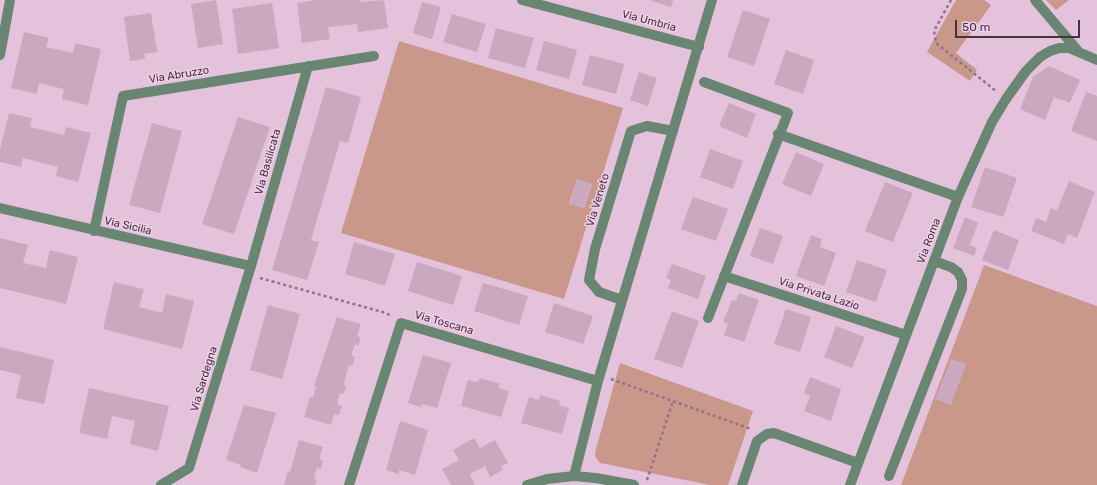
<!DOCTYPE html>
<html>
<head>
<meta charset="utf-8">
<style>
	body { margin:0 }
	#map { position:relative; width:1097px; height:485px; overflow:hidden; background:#e4c2db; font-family:Rubik,sans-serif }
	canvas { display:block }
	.scale { position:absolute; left:955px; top:20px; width:125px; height:18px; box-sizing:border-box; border:2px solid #42353f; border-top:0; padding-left:5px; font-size:12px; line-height:14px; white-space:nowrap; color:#42353f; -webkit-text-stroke:3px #f1cfe8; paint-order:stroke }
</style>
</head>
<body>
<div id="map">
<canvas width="1097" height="485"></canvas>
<div class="scale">50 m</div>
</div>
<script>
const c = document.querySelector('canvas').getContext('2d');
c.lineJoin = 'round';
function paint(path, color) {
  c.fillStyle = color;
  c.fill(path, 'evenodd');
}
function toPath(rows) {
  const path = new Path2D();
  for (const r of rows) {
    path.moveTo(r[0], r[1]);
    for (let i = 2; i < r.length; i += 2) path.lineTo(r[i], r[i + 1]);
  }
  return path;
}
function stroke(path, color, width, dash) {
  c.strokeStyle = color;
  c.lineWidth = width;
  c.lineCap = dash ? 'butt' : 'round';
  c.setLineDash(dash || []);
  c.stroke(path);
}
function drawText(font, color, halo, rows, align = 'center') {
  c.font = font + ' Rubik,sans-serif';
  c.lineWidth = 3;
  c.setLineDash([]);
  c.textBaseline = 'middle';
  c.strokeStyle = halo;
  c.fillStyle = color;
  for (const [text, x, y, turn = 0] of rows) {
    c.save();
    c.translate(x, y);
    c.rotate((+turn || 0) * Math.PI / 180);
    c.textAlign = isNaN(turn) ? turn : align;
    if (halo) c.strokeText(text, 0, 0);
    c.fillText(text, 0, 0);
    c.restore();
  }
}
const green = toPath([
	[956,0,984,0,991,5,956,53,977,70,970,81,927,52],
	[1046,0,1069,0,1056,10],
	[399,41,623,108,564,299,341,233],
	[577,179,592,184,584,208,569,203],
	[984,265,1097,306,1097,485,901,485],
	[620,363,753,411,728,485,710,485,600,463,595,456,596,449]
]);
const building = toPath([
	[216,0,223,44,198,48,191,4],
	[317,0,360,0,360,2,384,0,388,28,358,32,357,24,328,27,330,39,302,43,297,3],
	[650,0,673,0,671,7],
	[422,2,441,7,432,39,413,33],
	[272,3,279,48,238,54,232,9],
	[743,10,770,19,754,66,727,57],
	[151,13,157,52,144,54,145,59,130,61,124,17],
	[452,14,486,24,477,52,443,42],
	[496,28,534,38,525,68,488,58],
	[24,32,49,38,46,47,73,53,75,43,101,49,88,105,62,99,64,89,39,83,37,94,11,88],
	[544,41,577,50,569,79,536,70],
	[786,50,814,60,803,94,774,84],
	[590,55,624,64,616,94,582,85],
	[1049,66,1080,80,1070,103,1054,97,1045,120,1020,109,1033,77],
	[639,72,657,78,648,106,630,100],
	[326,87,361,97,348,143,340,141,311,240,319,242,307,280,272,270],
	[1086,92,1097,96,1097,141,1071,131],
	[729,103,756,114,747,138,719,126],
	[9,113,32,118,30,127,64,135,66,127,91,133,78,182,56,176,58,167,23,158,21,167,0,162,0,149],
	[238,117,270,127,234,234,202,224],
	[152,123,182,131,160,213,129,205],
	[710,149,743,161,733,189,700,177],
	[796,152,824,164,811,196,782,184],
	[985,167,1017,178,1003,217,971,207],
	[577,179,592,184,584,208,569,204],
	[1069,181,1095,192,1077,238,1068,234,1064,244,1031,231,1036,218,1046,222,1051,208,1057,210],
	[885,182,913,193,893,242,865,231],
	[693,197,728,209,716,241,681,229],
	[965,217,978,223,970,245,977,248,974,256,953,248],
	[760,228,783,236,773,264,750,256],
	[994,230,1019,240,1008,270,982,260],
	[811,235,822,239,820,247,836,253,824,286,796,276],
	[0,238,28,245,23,263,46,268,50,250,78,257,66,304,0,288],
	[354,242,395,254,385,286,345,274],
	[857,260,887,270,876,302,846,292],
	[417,262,462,276,453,305,408,291],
	[672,264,706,276,698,299,668,288,671,280,666,278],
	[114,282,144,289,139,307,162,313,166,294,194,301,182,349,103,329],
	[483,283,528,296,519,325,474,311],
	[739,293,759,300,744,342,724,335,728,324,723,322,732,300,736,301],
	[554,303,593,316,583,344,545,332],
	[268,305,300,314,282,379,250,370],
	[786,309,811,317,800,352,774,344],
	[672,311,699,321,682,368,654,359],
	[337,317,361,324,357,336,361,337,358,346,355,344,351,356,355,357,352,366,349,365,343,386,346,386,344,394,340,393,337,404,342,406,339,415,334,414,331,425,304,417,310,397,313,398,316,387,314,386],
	[836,326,865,337,852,368,824,357],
	[0,347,54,360,44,404,16,398,21,375,0,370],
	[423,355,451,363,437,408,422,404,421,407,408,403],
	[951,359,966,364,951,405,935,399],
	[810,377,841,389,831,421,804,411,810,396,804,393],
	[480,378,500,384,498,388,509,391,501,417,461,406,468,380,478,382],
	[89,388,169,406,158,451,130,444,135,421,112,416,107,439,79,433],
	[540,395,560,401,559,405,569,408,562,434,521,423,529,397,539,400],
	[244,405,276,413,257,473,240,467,241,465,226,460],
	[400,421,428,430,415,475,399,470,399,474,386,470],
	[474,438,480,448,495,440,508,463,501,466,503,470,490,477,485,466,470,474,475,485,451,485,442,469,459,460,453,450],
	[299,440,323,447,319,459,323,460,321,469,317,468,314,479,317,480,315,485,284,485,288,471,290,472]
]);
const path = toPath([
	[951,0,934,31,936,43,996,91],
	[260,278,386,313,391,316],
	[611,379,751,429],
	[647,480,673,401]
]);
const minor = toPath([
	[522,0,699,47],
	[1035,0,1078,51],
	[0,55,10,0],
	[704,82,788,113,708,318],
	[778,134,958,197],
	[0,208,251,266],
	[94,231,123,96,374,56],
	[724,276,906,335],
	[622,300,599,292,589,280,595,249,631,131,647,126,673,131],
	[574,476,598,381,712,0],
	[889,476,962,289,962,280,958,272,951,267,934,261],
	[161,485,189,468,251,266,308,66],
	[349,485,401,323,598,381],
	[527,485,547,479,574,476,596,478,634,485],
	[742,485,757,441,767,434,774,433,858,463],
	[850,485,958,197,992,122,1006,99,1026,71,1040,57,1050,51,1059,48,1069,48,1097,60]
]);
const streetNames = [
	["Via Umbria",649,21,15],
	["Via Abruzzo",179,75,-9],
	["Via Basilicata",268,162,-74],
	["Via Veneto",598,200,-73],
	["Via Sicilia",128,226,13],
	["Via Roma",929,241,-69],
	["Via Privata Lazio",819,294,18],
	["Via Toscana",444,323,16],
	["Via Sardegna",204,379,-73]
];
paint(green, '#c9988b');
paint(building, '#c9a8c0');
stroke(path, '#8c7586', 2.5, [3, 3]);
stroke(minor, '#688672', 10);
drawText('11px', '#42353f', '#f1cfe8', streetNames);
</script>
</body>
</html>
